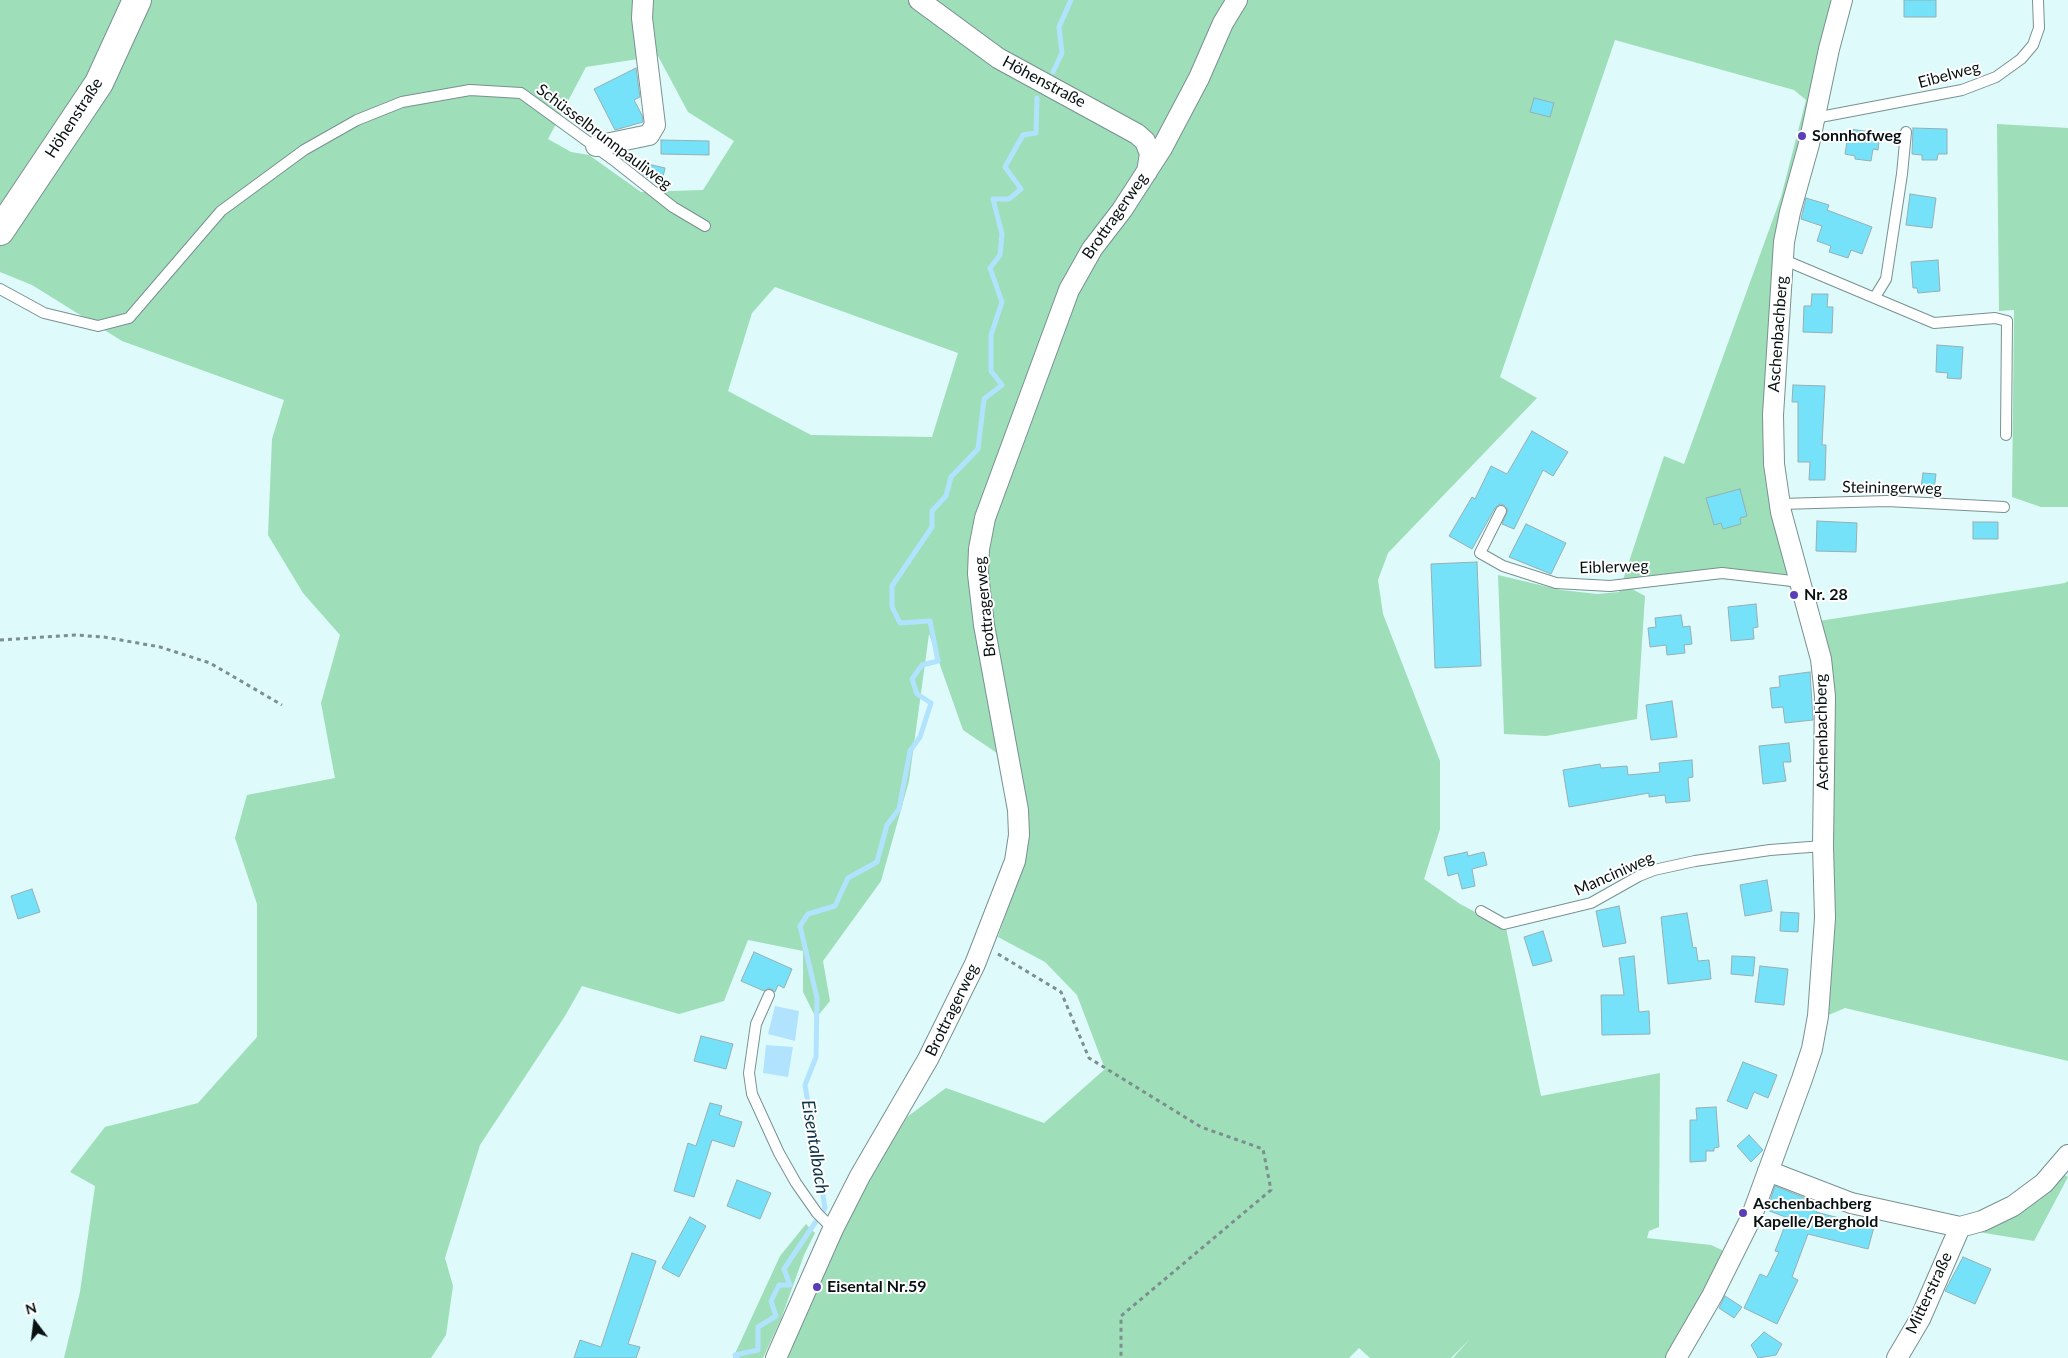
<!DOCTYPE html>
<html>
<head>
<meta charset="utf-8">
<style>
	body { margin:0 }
	#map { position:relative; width:2068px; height:1358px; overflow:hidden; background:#dffafa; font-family:Lato,sans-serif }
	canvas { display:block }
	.north { position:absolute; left:10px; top:1298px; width:50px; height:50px; -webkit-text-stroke:4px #fff; paint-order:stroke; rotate:345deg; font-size:14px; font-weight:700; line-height:20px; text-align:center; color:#091212 }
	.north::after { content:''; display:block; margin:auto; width:18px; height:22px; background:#091212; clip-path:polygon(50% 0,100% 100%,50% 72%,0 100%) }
</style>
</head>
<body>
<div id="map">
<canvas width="2068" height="1358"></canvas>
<div class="north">N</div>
</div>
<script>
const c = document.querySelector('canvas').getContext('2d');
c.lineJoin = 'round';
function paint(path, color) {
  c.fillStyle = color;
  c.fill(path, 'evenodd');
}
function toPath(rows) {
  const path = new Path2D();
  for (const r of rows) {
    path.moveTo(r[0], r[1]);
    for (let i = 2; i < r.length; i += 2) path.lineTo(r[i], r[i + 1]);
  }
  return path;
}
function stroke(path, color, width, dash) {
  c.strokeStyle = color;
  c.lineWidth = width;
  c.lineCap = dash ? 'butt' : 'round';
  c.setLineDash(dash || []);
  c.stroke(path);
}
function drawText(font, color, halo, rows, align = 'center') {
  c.font = font + ' Lato,sans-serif';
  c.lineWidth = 4;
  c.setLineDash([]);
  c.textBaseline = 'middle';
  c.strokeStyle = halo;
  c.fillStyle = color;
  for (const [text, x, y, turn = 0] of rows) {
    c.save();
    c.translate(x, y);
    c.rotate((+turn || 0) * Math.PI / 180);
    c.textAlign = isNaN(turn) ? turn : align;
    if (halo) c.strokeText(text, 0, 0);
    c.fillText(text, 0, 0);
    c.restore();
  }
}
const green = toPath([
	[0,0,1849,0,1796,213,1779,415,1792,588,1775,583,1722,579,1632,589,1645,596,1637,719,1546,736,1504,734,1498,575,1561,590,1597,594,1619,592,1664,456,1684,464,1781,197,1806,100,1794,90,1615,40,1500,377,1537,398,1388,553,1378,580,1383,614,1440,761,1440,829,1424,879,1460,904,1506,928,1541,1096,1660,1073,1659,1227,1649,1231,1647,1238,1711,1245,1722,1250,1724,1254,1667,1358,1453,1358,1470,1339,1451,1358,1370,1358,1359,1348,1349,1358,783,1358,834,1237,907,1117,946,1088,1044,1123,1105,1069,1077,995,1045,962,998,937,1025,859,1013,764,963,730,929,634,909,781,881,881,823,961,830,1001,816,1018,803,992,803,951,748,940,724,1001,679,1014,582,986,565,1016,480,1145,445,1258,453,1286,446,1335,431,1358,64,1358,80,1292,95,1186,70,1172,105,1127,198,1103,257,1037,257,904,235,838,247,795,335,778,321,703,340,635,303,593,268,535,272,439,284,400,122,341,32,285,0,272],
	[658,56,688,112,734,141,703,190,641,192,589,155,571,152,548,139,586,67],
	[775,287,958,353,932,437,811,435,728,391,752,313],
	[1997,124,2068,128,2068,507,2041,507,2012,497,2014,310,1999,311],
	[2068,581,2068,1061,1845,1008,1824,1017,1819,621,2065,583],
	[2061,1173,2068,1177,2034,1241,1972,1231],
	[806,1224,815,1233,804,1255,781,1319,763,1358,733,1358,780,1256]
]);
const water = toPath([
	[775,1006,799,1011,795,1041,768,1034],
	[766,1045,793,1047,788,1077,763,1073]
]);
const stream = toPath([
	[1053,72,1062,53,1059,27,1071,0],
	[737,1358,735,1355,758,1350,758,1327,776,1316,771,1301,779,1285,790,1285,784,1269,825,1208,805,1085,816,1057,817,998,800,926,808,914,835,906,848,878,877,862,887,825,899,809,910,751,920,737,931,703,917,694,912,679,922,665,938,661,930,621,900,623,892,607,892,586,932,527,932,511,946,496,951,477,978,449,984,399,1002,385,991,371,991,335,1002,302,990,268,1000,255,1002,234,993,199,1009,199,1021,189,1005,167,1023,135,1036,133,1037,98]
]);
const building = toPath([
	[1904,0,1936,0,1936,17,1904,17,1904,0],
	[636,68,640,97,634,100,642,115,643,122,615,130,594,89,636,68],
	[1534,98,1554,103,1550,117,1530,112,1534,98],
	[1913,128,1947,129,1947,154,1938,154,1937,160,1922,160,1922,155,1912,154,1913,128],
	[1849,129,1880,133,1878,150,1873,149,1871,161,1855,159,1855,156,1845,154,1849,129],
	[661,140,709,141,709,155,661,154,661,140],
	[639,162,665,168,662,181,646,177,637,170,639,162],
	[1910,194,1936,198,1932,228,1906,225,1910,194],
	[1806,198,1829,205,1827,210,1872,227,1862,254,1851,250,1848,258,1829,252,1831,246,1817,241,1822,226,1801,219,1806,198],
	[1938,260,1940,291,1918,293,1917,288,1913,288,1911,262,1938,260],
	[1812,294,1828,294,1827,307,1833,307,1832,333,1803,332,1804,306,1811,306,1812,294],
	[1937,345,1963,347,1961,379,1947,378,1948,373,1936,372,1937,345],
	[1793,385,1825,386,1822,445,1826,445,1825,480,1809,480,1810,462,1798,462,1798,402,1792,402,1793,385],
	[1532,431,1568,452,1553,476,1543,470,1514,529,1502,524,1508,510,1504,505,1500,504,1495,508,1472,549,1449,536,1472,497,1475,499,1491,466,1507,474,1532,431],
	[1923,473,1936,474,1934,490,1921,488,1923,473],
	[1740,489,1747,516,1740,518,1741,524,1723,529,1721,523,1714,525,1706,498,1740,489],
	[1817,521,1857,523,1856,552,1816,551,1817,521],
	[1973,522,1998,522,1998,539,1973,539,1973,522],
	[1526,524,1566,543,1551,574,1509,557,1526,524],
	[1477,562,1481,666,1435,668,1431,564,1477,562],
	[1756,604,1758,627,1753,628,1754,639,1731,641,1728,607,1756,604],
	[1681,615,1683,627,1690,626,1692,644,1684,645,1685,653,1667,655,1666,645,1650,647,1648,628,1656,627,1655,618,1681,615],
	[1810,672,1813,720,1785,723,1783,707,1772,708,1770,688,1780,687,1779,676,1810,672],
	[1672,701,1677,737,1651,740,1646,705,1672,701],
	[1789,743,1791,762,1783,762,1786,781,1763,784,1759,746,1789,743],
	[1692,760,1693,777,1688,778,1690,801,1666,803,1665,795,1649,797,1649,793,1569,807,1563,770,1600,764,1601,768,1627,766,1628,775,1660,772,1659,763,1692,760],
	[1467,852,1468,856,1484,852,1487,865,1472,869,1475,886,1462,889,1458,873,1448,876,1444,857,1467,852],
	[1767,880,1772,911,1745,916,1740,885,1767,880],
	[32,889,40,912,18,919,11,896,32,889],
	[1619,906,1626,943,1603,947,1596,911,1619,906],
	[1781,912,1799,913,1798,932,1780,931,1781,912],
	[1687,913,1693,948,1696,947,1698,961,1709,960,1711,979,1668,984,1661,917,1687,913],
	[1543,931,1552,961,1533,966,1524,937,1543,931],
	[754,952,792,969,784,988,778,985,775,992,769,988,764,991,741,981,754,952],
	[1634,956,1639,1012,1649,1011,1650,1034,1602,1035,1601,995,1624,995,1619,958,1634,956],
	[1732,956,1755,957,1753,976,1731,974,1732,956],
	[1760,966,1788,969,1784,1005,1755,1002,1760,966],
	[701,1036,733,1044,726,1069,694,1061,701,1036],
	[1743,1062,1777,1075,1768,1098,1754,1092,1747,1109,1727,1101,1743,1062],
	[710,1103,722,1106,719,1115,742,1122,734,1147,712,1140,694,1197,674,1191,688,1143,696,1146,710,1103],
	[1716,1107,1719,1147,1714,1148,1714,1151,1706,1151,1706,1161,1690,1162,1690,1120,1697,1120,1696,1108,1716,1107],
	[1749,1135,1763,1150,1751,1162,1737,1146,1749,1135],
	[737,1180,771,1193,760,1219,727,1206,737,1180],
	[1775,1186,1820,1204,1816,1212,1874,1227,1868,1249,1808,1234,1792,1277,1798,1280,1777,1324,1744,1308,1760,1274,1767,1277,1779,1252,1775,1251,1788,1218,1767,1210,1775,1186],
	[690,1217,706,1226,679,1277,662,1268,690,1217],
	[632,1253,656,1261,628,1344,640,1347,636,1358,574,1358,580,1340,601,1347,632,1253],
	[1963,1257,1991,1269,1975,1304,1945,1291,1963,1257],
	[1725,1296,1742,1307,1734,1318,1719,1308,1725,1296],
	[1764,1332,1782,1344,1776,1355,1758,1358,1751,1345,1764,1332]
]);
const path = toPath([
	[0,640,75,635,104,637,160,647,210,663,282,705],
	[998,954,1061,992,1089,1058,1201,1127,1263,1149,1271,1190,1121,1316,1121,1358]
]);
const lane = toPath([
	[1815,118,1962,90,1996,77,2021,59,2033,45,2039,28,2038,0],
	[1782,259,1934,323,1995,318,2007,321,2006,435],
	[0,289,44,313,98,326,129,318,221,211,304,150,357,120,402,102,470,90,521,93,616,162,673,207,705,226],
	[1875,297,1886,279,1902,174,1906,132],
	[1780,504,1887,501,2004,507],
	[1501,511,1480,553,1503,566,1556,583,1610,586,1722,573,1801,582],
	[1481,911,1504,924,1591,903,1639,876,1654,870,1695,861,1770,850,1823,846],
	[769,995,756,1024,749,1073,752,1094,779,1153,796,1183,817,1213,833,1229]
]);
const street = toPath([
	[919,0,998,58,1137,134,1145,141,1150,154,1147,172],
	[596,146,649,135,655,125,642,18,643,0],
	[1768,1171,1851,1203,1960,1227,1982,1221,2013,1206,2044,1183,2068,1155],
	[776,1358,833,1229,860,1176,928,1059,975,964,1015,861,1019,835,1018,810,984,625,978,574,979,549,985,518,1069,290,1092,249,1122,210,1162,148,1199,78,1223,23,1237,0],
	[1676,1358,1712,1296,1751,1218,1802,1079,1812,1049,1818,1016,1825,918,1823,846,1825,696,1821,659,1781,512,1774,464,1773,415,1784,242,1790,212,1809,144,1829,49,1842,0],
	[1897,1358,1920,1319,1960,1227]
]);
const secondary = toPath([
	[0,231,99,83,137,0]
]);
const markers = [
	[1802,136,5,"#593eb6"],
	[1794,595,5,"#593eb6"],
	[1743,1213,5,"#593eb6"],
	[817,1287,5,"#593eb6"]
];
const streetNames = [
	["Eibelweg",1949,75,-15],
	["Höhenstraße",1044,82,28],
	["Höhenstraße",74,118,-57],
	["Schüsselbrunnpauliweg",604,137,37],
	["Brottragerweg",1115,216,-55],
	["Aschenbachberg",1778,334,-86],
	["Steiningerweg",1892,488,1],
	["Eiblerweg",1614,567,-2],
	["Brottragerweg",985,607,-96],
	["Aschenbachberg",1822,732,-91],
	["Manciniweg",1614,874,-24],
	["Brottragerweg",952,1010,-64],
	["Mitterstraße",1929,1293,-65]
];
const poiNames = [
	["Sonnhofweg",1812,136],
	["Nr. 28",1804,595],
	["Aschenbachberg",1753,1204],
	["Kapelle/Berghold",1753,1222],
	["Eisental Nr.59",827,1287]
];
const waterNames = [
	["Eisentalbach",815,1147,81]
];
paint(green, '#9edeb9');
paint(water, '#b2e3fe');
stroke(stream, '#b2e3fe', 5);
paint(building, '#76e2f9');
stroke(building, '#96afb4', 1);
stroke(lane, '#789191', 12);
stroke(street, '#789191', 22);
stroke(secondary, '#789191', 30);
stroke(path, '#7c8e8e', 3, [4, 4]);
stroke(lane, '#fff', 10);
stroke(street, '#fff', 20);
stroke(secondary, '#fff', 28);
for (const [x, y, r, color] of markers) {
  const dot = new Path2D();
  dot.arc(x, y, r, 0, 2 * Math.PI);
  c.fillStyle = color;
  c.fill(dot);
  stroke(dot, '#fff', 2);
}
drawText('16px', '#091212', '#fff', streetNames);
drawText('bold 16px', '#091212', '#fff', poiNames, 'left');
drawText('italic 18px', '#0c3345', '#fff', waterNames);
</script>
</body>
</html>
